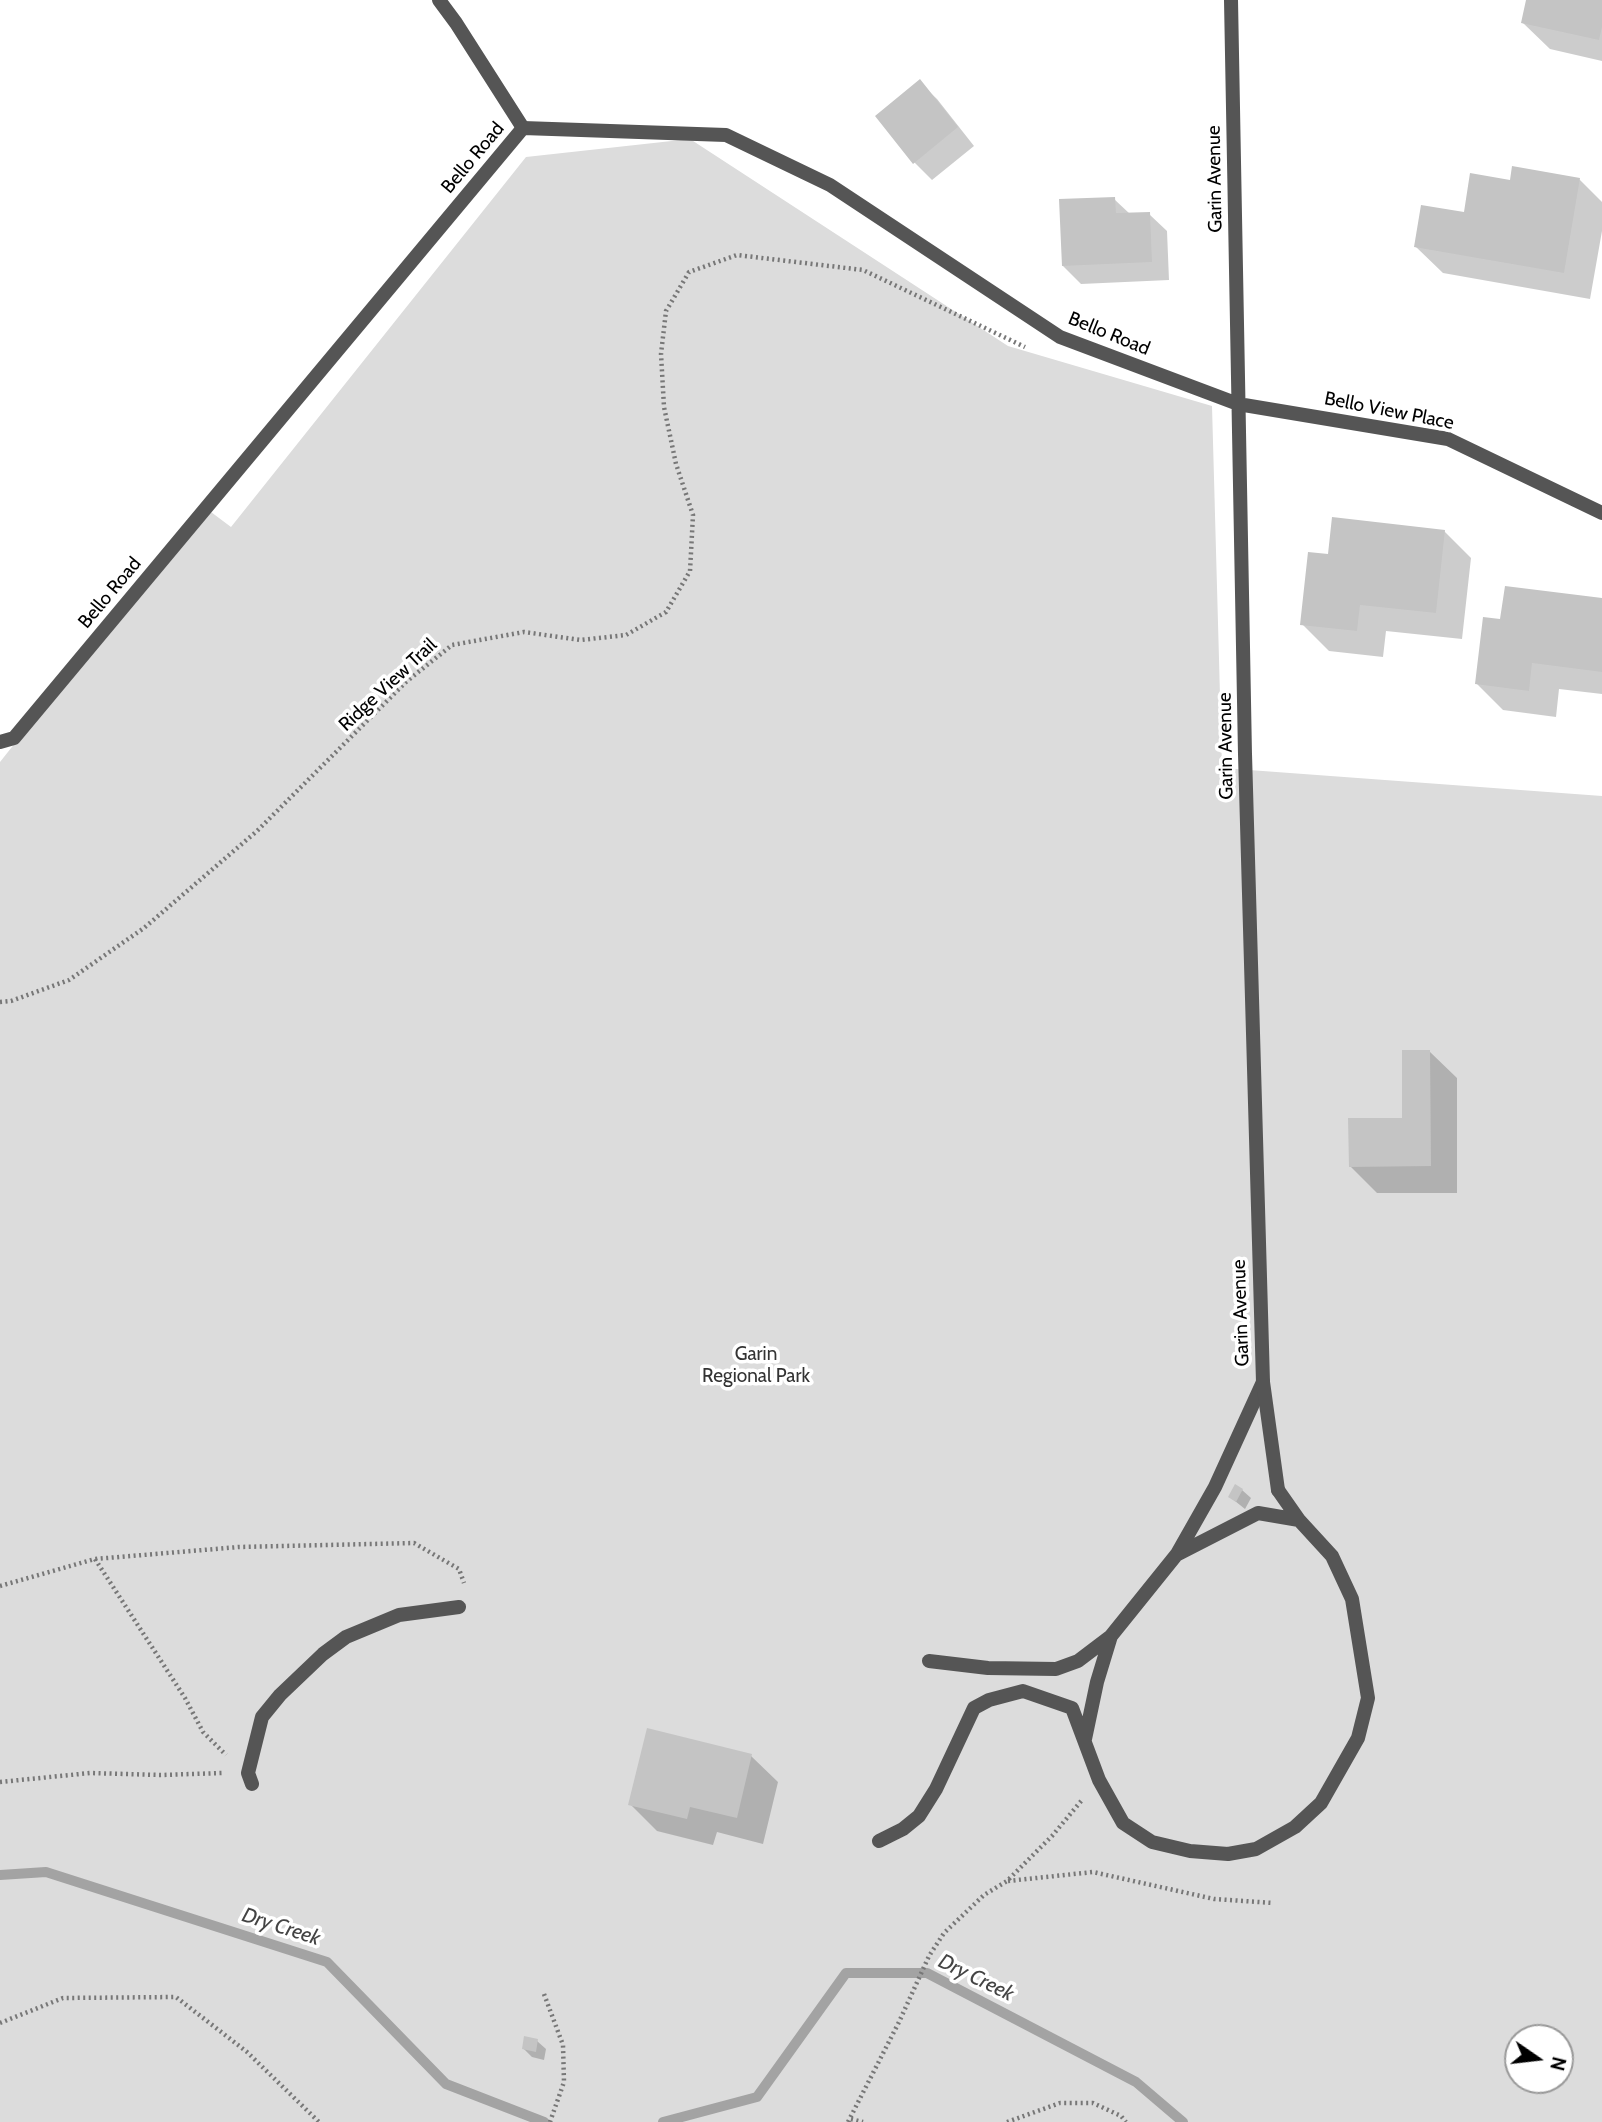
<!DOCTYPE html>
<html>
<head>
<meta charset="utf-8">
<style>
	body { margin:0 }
	#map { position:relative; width:1602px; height:2122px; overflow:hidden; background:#fff; font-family:Cabin,sans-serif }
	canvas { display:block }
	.north { position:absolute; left:1504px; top:2024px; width:70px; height:70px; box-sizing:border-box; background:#fff; border:2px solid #999; border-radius:50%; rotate:104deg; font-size:19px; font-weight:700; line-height:28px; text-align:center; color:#000 }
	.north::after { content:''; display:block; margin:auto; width:24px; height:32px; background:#000; clip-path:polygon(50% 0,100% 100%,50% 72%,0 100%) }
</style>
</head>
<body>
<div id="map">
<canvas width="1602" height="2122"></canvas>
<div class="north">N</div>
</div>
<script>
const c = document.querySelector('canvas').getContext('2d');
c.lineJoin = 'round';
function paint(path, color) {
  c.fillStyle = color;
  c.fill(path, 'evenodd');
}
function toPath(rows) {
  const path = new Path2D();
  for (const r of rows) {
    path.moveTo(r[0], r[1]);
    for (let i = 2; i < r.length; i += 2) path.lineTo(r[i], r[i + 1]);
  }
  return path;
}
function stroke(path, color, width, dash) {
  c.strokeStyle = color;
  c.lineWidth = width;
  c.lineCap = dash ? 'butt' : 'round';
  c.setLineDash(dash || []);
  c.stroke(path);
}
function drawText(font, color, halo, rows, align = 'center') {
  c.font = font + ' Cabin,sans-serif';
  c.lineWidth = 7;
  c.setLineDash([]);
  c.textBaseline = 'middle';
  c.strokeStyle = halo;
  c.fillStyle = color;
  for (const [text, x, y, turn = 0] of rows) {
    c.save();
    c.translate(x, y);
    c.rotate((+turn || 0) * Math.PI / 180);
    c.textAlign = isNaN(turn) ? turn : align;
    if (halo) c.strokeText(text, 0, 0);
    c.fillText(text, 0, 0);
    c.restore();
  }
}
const green = toPath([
	[690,139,1008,346,1212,406,1222,768,1602,796,1602,2122,0,2122,0,762,203,506,231,527,526,157],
	[1518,2038,1560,2038,1560,2080,1518,2080]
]);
const shadow = toPath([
	[1528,0,1602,0,1602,61,1550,49,1523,23],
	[919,82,937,99,974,146,932,180,914,162],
	[1579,179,1602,202,1602,231,1590,299,1443,273,1416,247,1511,182],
	[1114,199,1130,214,1149,214,1167,231,1169,280,1081,284,1063,266],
	[1444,531,1471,558,1462,639,1386,631,1383,657,1329,651,1302,624,1329,556],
	[1602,600,1602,694,1559,689,1556,717,1503,710,1476,683,1501,621],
	[1430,1052,1457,1078,1457,1193,1377,1193,1350,1166,1403,1120],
	[1242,1490,1251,1498,1245,1509,1230,1497],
	[751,1756,778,1782,763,1844,717,1832,713,1845,657,1831,630,1804],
	[537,2041,546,2049,544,2060,532,2057,523,2048]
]);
const stream = toPath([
	[0,1875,46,1872,327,1962,446,2084,544,2122],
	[663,2122,757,2097,846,1973,927,1973,1136,2082,1183,2122]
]);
const building = toPath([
	[1526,0,1602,0,1602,27,1599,40,1521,23],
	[920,79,958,127,913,164,875,116],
	[1512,166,1580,178,1564,273,1414,247,1421,205,1464,212,1470,173,1510,180],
	[1115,197,1116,213,1150,212,1152,262,1062,266,1059,199],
	[1332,517,1445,530,1436,613,1360,605,1357,631,1300,625,1308,552,1328,554],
	[1505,586,1602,598,1602,672,1532,663,1529,691,1475,684,1483,617,1500,619],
	[1402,1050,1430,1050,1431,1166,1349,1167,1348,1118,1402,1118],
	[1235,1484,1243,1489,1236,1502,1228,1497],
	[647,1728,752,1754,737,1818,690,1807,687,1819,628,1805],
	[524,2036,538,2039,536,2052,522,2049]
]);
const path = toPath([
	[0,1002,11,1001,69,980,144,928,257,831,406,682,452,645,524,632,581,640,626,635,666,612,690,571,693,515,676,464,664,407,661,354,666,311,689,272,737,255,863,270,1025,347],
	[95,1559,185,1698,203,1732,226,1755],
	[0,1586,95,1559,239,1547,414,1543,459,1569,464,1583],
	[0,1782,90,1773,161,1775,223,1773],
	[1008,1881,1093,1872,1214,1899,1273,1903],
	[544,1994,563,2045,564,2082,550,2122],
	[0,2023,63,1998,176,1997,247,2052,319,2122],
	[851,2119,863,2122],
	[848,2122,899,2022,929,1956,944,1933,984,1895,1007,1881,1052,1836,1082,1800],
	[1007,2122,1060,2103,1093,2103,1121,2116,1126,2122]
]);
const lane = toPath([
	[439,0,456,23,523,128],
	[1178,1554,1258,1513,1299,1520],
	[929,1661,988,1668,1056,1669,1078,1661,1111,1636,1177,1554,1215,1487,1263,1382],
	[1085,1739,1097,1682,1111,1636],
	[252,1784,248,1773,262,1717,280,1695,323,1654,346,1637,399,1615,459,1607],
	[879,1841,903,1829,919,1816,936,1789,974,1708,989,1700,1023,1691,1072,1708,1099,1780,1123,1823,1152,1842,1190,1851,1228,1854,1256,1849,1295,1827,1321,1803,1358,1738,1368,1698,1352,1599,1332,1556,1299,1520,1278,1490]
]);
const street = toPath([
	[1231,0,1245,754,1263,1382,1278,1490],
	[0,742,14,738,523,128,726,135,830,185,1060,337,1238,404,1448,439,1602,513]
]);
const streetNames = [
	["Bello Road",473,158,-50],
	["Garin Avenue",1215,179,-91],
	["Bello Road",1109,334,22],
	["Bello View Place",1389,411,11],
	["Bello Road",110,593,-50],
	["Ridge View Trail",388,685,-43],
	["Garin Avenue",1226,746,-91],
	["Garin Avenue",1241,1313,-92]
];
const parkNames = [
	["Garin",756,1354],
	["Regional Park",756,1376]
];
const waterNames = [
	["Dry Creek",281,1927,18],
	["Dry Creek",976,1978,26]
];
paint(green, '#dcdcdc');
paint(shadow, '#0003');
stroke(stream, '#a3a3a3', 10);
paint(building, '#c4c4c4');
stroke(path, '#777', 4.5, [2, 3.5]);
stroke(lane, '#555', 14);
stroke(street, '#555', 14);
drawText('19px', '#000', '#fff', streetNames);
drawText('19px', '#333', '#fff', parkNames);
drawText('italic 21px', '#444', '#fff', waterNames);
</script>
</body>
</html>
